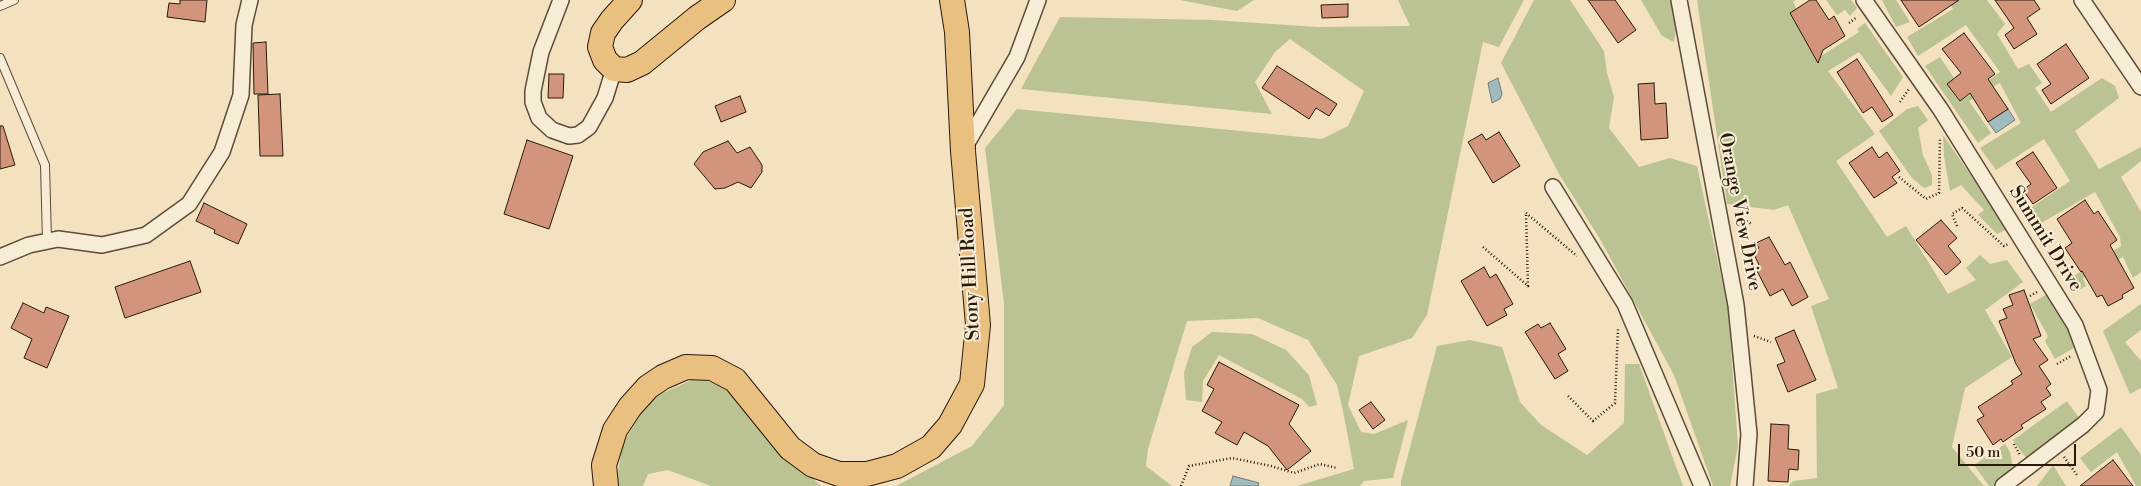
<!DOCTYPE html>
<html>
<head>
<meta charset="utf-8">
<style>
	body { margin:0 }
	#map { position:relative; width:2141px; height:486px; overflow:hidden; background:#f3e1c0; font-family:"Libre Bodoni",serif }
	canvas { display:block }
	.scale { position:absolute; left:1958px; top:444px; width:118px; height:22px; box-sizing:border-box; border:2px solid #2a1a0b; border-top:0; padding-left:6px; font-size:15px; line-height:18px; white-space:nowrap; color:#2a1a0b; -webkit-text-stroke:4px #f7ecd6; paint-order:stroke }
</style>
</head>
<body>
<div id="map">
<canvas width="2141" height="486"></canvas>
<div class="scale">50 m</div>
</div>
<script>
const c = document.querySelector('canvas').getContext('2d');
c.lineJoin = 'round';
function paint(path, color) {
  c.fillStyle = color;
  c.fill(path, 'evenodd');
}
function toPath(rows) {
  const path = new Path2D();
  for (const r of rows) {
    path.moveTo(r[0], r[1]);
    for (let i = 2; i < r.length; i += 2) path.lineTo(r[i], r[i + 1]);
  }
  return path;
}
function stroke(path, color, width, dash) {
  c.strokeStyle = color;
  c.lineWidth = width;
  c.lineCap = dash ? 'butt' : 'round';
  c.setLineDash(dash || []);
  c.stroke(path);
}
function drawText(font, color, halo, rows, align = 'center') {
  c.font = font + ' "Libre Bodoni",serif';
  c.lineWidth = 4;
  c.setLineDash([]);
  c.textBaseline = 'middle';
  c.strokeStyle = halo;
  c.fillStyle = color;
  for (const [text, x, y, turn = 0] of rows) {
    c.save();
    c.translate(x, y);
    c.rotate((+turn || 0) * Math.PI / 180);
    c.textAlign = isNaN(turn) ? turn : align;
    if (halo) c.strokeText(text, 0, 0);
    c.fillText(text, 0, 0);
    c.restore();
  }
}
const green = toPath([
	[1180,0,1254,0,1237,11],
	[1398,0,1524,0,1499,47,1483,42,1427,315,1412,338,1359,356,1348,405,1361,432,1374,434,1408,420,1393,478,1364,481,1360,486,1297,486,1354,469,1343,411,1337,385,1308,340,1258,318,1187,321,1148,449,1146,466,1172,486,896,486,972,446,1004,405,1004,304,985,148,1017,109,1322,139,1348,126,1364,91,1290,39,1275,52,1255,82,1272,114,1021,89,1060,17,1212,20,1318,27,1410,26],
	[1534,0,1570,0,1604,51,1607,73,1614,97,1609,128,1639,167,1670,158,1697,166,1728,308,1738,446,1730,486,1713,486,1674,375,1600,239,1559,174,1501,63],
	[1641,0,1672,0,1677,26,1674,42,1662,36],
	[1697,0,1796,0,1793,2,1821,56,1859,32,1857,29,1865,23,1903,77,1891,96,1859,52,1828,71,1875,134,1836,161,1887,237,1906,226,1948,294,1976,280,1966,268,1980,255,1990,264,2007,260,2023,282,1985,310,2012,357,1965,388,1952,447,1984,486,1789,486,1793,481,1817,478,1816,394,1838,388,1811,306,1829,299,1788,205,1774,210,1727,204],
	[1826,0,1851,0,1857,8,1850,16,1845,10,1837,15],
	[1882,0,1896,0,1910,22,1896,27],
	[1948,0,1987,0,2005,24,1997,34,2018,69,2029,64,2042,83,2035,88,2051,112,2102,78,2115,86,2119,98,2075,131,2099,169,2141,147,2141,161,2121,177,2141,212,2141,272,2133,278,2123,257,2083,278,2086,286,2075,292,2069,279,2121,246,2120,237,2095,192,2036,226,2026,211,2070,181,2044,139,1996,170,1980,148,2021,123,2000,83,1969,101,1991,133,1978,143,1925,66,1940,57,1954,78,1947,84,1960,101,2000,72,1966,25,1918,56,1907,37,1953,9],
	[1918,106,1928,120,1918,128,1923,155,1932,175,1932,185,1924,188,1912,178,1879,131,1907,109],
	[1943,135,2008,229,1997,234,1978,215,1984,210,1961,185,1950,191,1944,156],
	[2049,293,2079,345,2055,359,2045,341,2048,336,2030,304],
	[2141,304,2141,330,2125,342,2141,361,2141,388,2130,394,2103,331],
	[1212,332,1252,334,1286,350,1309,375,1317,405,1309,407,1302,399,1219,355,1203,381,1202,402,1186,400,1184,373,1192,347],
	[1470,340,1502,347,1520,402,1541,425,1587,455,1624,423,1625,364,1639,364,1683,486,1401,486,1401,481,1437,346],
	[698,377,729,390,765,434,821,486,711,486,668,470,648,474,643,486,616,486,622,446,648,400],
	[2067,401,2082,422,2028,461,2013,440],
	[2121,427,2141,455,2141,486,2136,486,2117,452,2091,472,2080,458],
	[2005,444,2010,452,2013,468,1993,486,1989,486,1974,465],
	[2053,465,2066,486,2037,486]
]);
const water = toPath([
	[1498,78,1502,94,1500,99,1492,103,1488,83,1498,78],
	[2008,109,2015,120,1996,133,1988,122,2008,109],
	[1233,476,1259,483,1258,486,1230,486,1233,476]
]);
const building = toPath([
	[180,0,207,0,205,22,167,17,169,3,180,4,180,0],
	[1588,0,1615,0,1636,30,1618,43,1588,0],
	[1810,0,1816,0,1829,20,1834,16,1845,36,1823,50,1818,63,1790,13,1810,0],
	[1901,0,1959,0,1919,27,1901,0],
	[1995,0,2034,0,2040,9,2027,18,2037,34,2014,49,2005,35,2014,28,1995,0],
	[1348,4,1348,17,1322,18,1321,5,1348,4],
	[1964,33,1995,74,1988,79,2008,109,1988,122,1970,93,1960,101,1947,84,1961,73,1942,49,1964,33],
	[266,42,268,94,254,94,253,43,266,42],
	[2066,44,2089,78,2051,104,2042,90,2051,84,2037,64,2066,44],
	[1857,59,1893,115,1882,122,1872,107,1863,113,1837,72,1857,59],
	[1277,66,1337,104,1329,116,1316,108,1309,119,1262,88,1277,66],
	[549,74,564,74,563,98,548,98,549,74],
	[1654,83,1655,104,1666,103,1668,138,1641,140,1638,84,1654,83],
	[280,94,283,156,260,156,258,95,280,94],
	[740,96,746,112,721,122,715,106,740,96],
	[0,126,3,126,15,165,0,169,0,126],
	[1499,132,1520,166,1493,183,1468,142,1482,134,1486,140,1499,132],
	[527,140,573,156,549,229,504,214,527,140],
	[728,141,737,153,750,147,762,165,762,172,751,188,738,182,725,188,715,189,694,164,703,152,728,141],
	[1872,147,1879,158,1887,152,1900,171,1892,177,1897,183,1874,198,1849,163,1872,147],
	[2033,152,2057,188,2033,204,2023,190,2031,184,2016,163,2033,152],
	[2085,200,2094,214,2098,211,2117,240,2110,245,2134,288,2122,295,2123,298,2108,306,2102,295,2097,297,2082,271,2081,272,2065,248,2072,243,2057,219,2085,200],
	[204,203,247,224,238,244,214,233,215,230,196,221,204,203],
	[1941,220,1957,238,1948,246,1961,262,1946,275,1916,240,1941,220],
	[1769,237,1785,265,1790,262,1808,297,1792,306,1783,289,1770,296,1755,267,1759,265,1753,252,1759,248,1756,243,1769,237],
	[190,261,201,292,125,318,115,287,190,261],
	[1484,267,1490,278,1496,274,1513,304,1504,309,1507,315,1487,326,1461,281,1484,267],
	[2024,290,2041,336,2033,339,2048,360,2039,366,2051,384,2046,388,2051,395,2041,402,2046,409,2021,425,2023,428,2003,442,2001,439,1993,445,1977,420,1984,416,1978,407,2013,384,2011,381,2022,374,2016,364,1999,321,2007,318,2003,309,2013,305,2009,295,2024,290],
	[23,303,44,313,46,307,69,316,47,368,24,358,32,339,11,328,23,303],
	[1550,323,1566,349,1558,354,1568,371,1555,379,1525,332,1538,324,1541,328,1550,323],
	[1794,330,1816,380,1788,392,1777,365,1785,362,1775,338,1794,330],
	[1219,362,1299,405,1289,424,1311,451,1287,470,1268,446,1244,432,1237,445,1215,433,1222,422,1202,411,1214,389,1207,385,1219,362],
	[1371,402,1385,420,1373,429,1359,410,1371,402],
	[1771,424,1789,425,1788,449,1799,450,1798,470,1789,469,1788,482,1768,481,1771,424],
	[2113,460,2133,486,2080,486,2113,460]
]);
const path = toPath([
	[1849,23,1857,17],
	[1900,102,1909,89],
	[1899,177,1926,199,1939,193,1940,139],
	[1526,213,1577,256],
	[1734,215,1752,224],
	[1957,226,1952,214,1962,208,2004,246,2008,244],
	[1483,247,1528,286,1526,213],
	[2030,296,2037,292],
	[1754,336,1771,342],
	[2057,364,2071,356],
	[1568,396,1593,421,1615,403,1618,328],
	[2014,444,2020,455],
	[2064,457,2077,475],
	[1181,486,1189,466,1232,458,1271,466,1294,473,1320,464,1337,468]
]);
const lane = toPath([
	[0,6,14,0],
	[0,58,45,165,47,241]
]);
const street = toPath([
	[561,0,541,52,533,91,533,102,539,118,552,130,569,136,578,135,589,127,605,98,614,69],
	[1679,0,1736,305,1749,434,1745,486],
	[1864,0,1941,110,2075,325,2099,390,2096,412,2083,425,2003,486],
	[2082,0,2141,87],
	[963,150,1017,57,1038,0],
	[1553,187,1625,304,1702,486],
	[0,257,29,245,58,239,102,245,146,235,189,204,222,152,241,95,244,25,250,0]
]);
const primary = toPath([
	[630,0,612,20,603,33,600,47,605,60,614,69,627,70,642,63,697,18,723,0],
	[606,486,604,465,615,430,630,407,648,387,663,377,686,367,712,368,735,380,790,448,813,465,839,474,867,474,897,466,931,447,950,425,972,384,978,325,963,151,957,32,952,0]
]);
const streetNames = [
	["Orange View Drive",1739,212,79],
	["Summit Drive",2045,239,58],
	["Stony Hill Road",971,274,-93]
];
paint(green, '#bbc392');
paint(water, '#a0bbbd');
stroke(water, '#717b76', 1);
paint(building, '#d2947a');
stroke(building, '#2a1a0b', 1);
stroke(lane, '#5c4c38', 10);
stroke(street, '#5c4c38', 18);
stroke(primary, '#2a1a0b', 26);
stroke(path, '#2a1a0b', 2.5, [1, 2.5]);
stroke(lane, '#f7ecd6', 8);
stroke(street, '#f7ecd6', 15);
stroke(primary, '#eac080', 24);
drawText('19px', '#2a1a0b', '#f7ecd6', streetNames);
</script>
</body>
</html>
